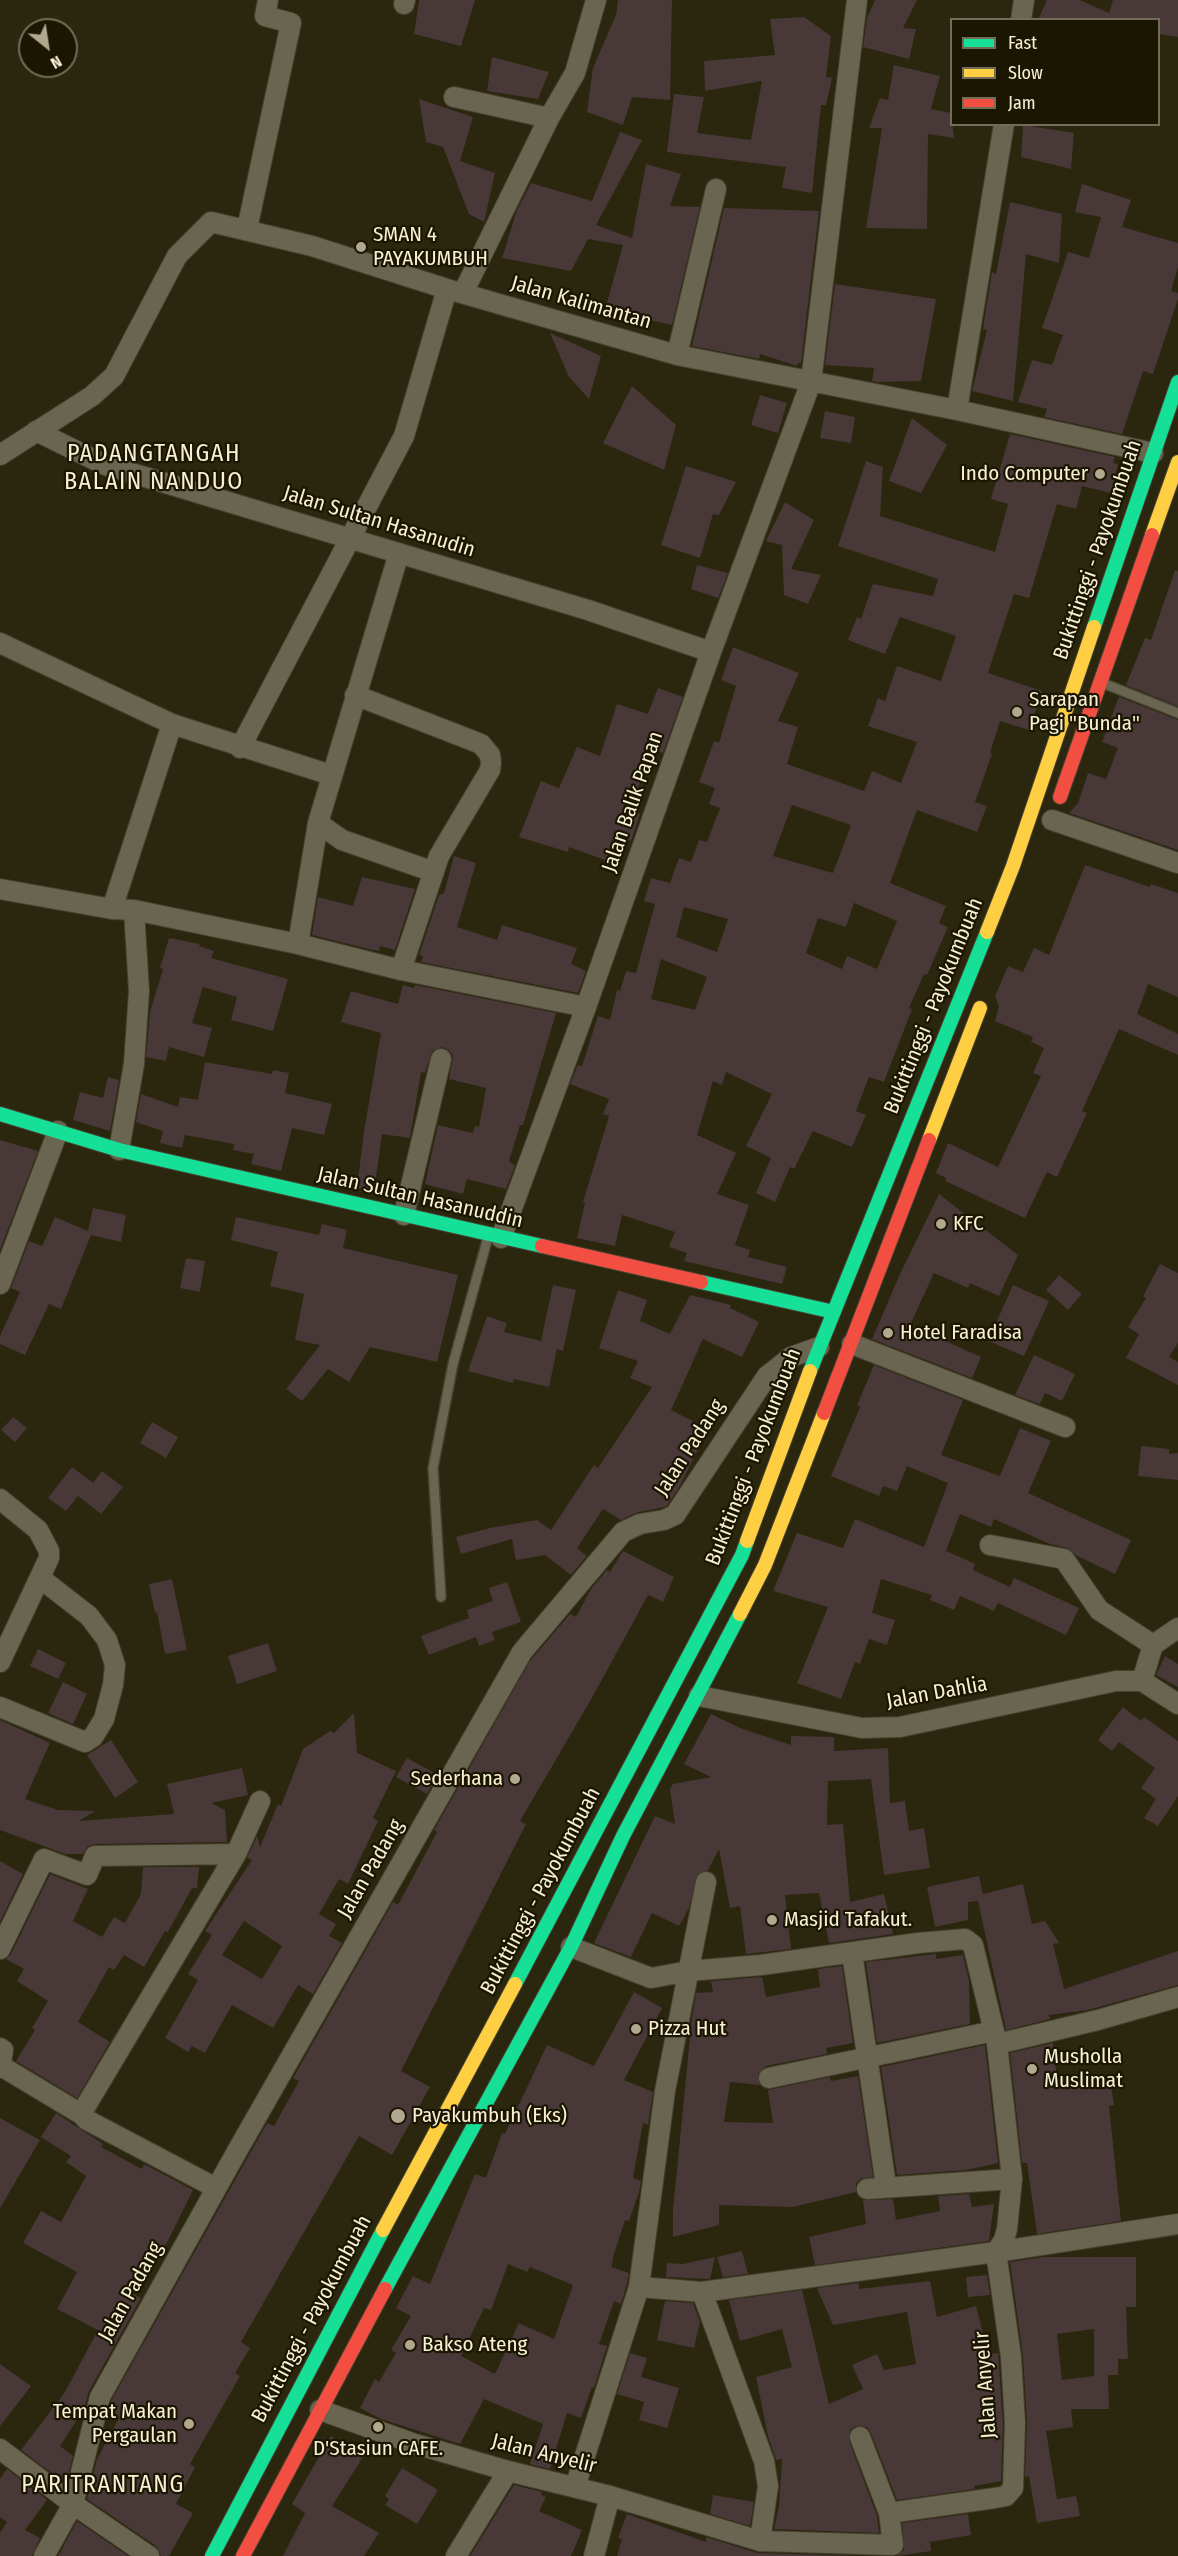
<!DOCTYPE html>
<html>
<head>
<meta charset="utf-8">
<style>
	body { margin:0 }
	#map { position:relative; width:1178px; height:2556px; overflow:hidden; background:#2b260e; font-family:"Fira Sans Condensed",sans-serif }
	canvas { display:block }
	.legend { position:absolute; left:950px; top:18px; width:210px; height:108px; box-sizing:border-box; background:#1b1602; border:2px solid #736d56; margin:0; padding:8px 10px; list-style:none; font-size:18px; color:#f7f0d4 }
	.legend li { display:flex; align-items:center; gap:12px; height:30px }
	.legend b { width:30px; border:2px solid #736d56 }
	.north { position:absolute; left:18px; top:18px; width:60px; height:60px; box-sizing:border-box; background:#1b1602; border:2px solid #736d56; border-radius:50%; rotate:150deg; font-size:16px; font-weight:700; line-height:24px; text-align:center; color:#f7f0d4 }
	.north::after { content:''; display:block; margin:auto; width:21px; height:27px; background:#b0a98f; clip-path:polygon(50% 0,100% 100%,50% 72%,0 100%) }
</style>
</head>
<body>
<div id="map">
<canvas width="1178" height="2556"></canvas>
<ul class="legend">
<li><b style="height:8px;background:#16e098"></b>Fast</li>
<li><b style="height:8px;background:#ffcf43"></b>Slow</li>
<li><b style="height:8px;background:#f24e42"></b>Jam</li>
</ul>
<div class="north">N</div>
</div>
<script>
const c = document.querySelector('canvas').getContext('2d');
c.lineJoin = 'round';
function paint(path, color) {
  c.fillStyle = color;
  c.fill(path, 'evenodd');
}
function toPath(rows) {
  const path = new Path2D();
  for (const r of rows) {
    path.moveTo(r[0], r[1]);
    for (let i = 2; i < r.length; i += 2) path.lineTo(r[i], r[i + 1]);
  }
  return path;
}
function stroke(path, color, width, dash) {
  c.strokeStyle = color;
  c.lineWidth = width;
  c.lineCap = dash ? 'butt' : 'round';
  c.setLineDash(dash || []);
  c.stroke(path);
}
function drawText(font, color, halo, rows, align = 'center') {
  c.font = font + ' "Fira Sans Condensed",sans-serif';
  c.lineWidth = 4.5;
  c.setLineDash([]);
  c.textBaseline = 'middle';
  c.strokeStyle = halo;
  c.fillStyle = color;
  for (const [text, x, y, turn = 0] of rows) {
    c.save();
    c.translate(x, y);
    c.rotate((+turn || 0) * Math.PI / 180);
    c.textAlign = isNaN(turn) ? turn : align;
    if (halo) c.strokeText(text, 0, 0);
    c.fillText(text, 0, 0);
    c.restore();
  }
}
const building = toPath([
	[419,0,475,0,461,46,414,34],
	[618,0,672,0,670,100,632,97,623,125,587,112,593,68,616,15],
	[875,0,917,0,903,28,916,29,909,59,863,47,867,18],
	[1047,0,1080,0,1109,13,1113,0,1178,0,1178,37,1158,34,1158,20,1038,20],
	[804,17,831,36,826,77,832,78,826,105,821,105,812,193,782,188,786,167,667,152,674,94,704,97,697,133,751,140,762,81,705,91,704,61,775,55,770,19],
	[492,57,549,72,538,99,487,91],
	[894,65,940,76,931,109,951,113,954,138,928,134,927,229,866,228,882,128,869,128,880,98,888,100],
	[419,99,473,117,460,161,495,173,484,222,469,214,443,147,426,142],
	[1023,125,1074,133,1071,169,1021,157],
	[620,132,642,140,596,225,632,238,646,164,681,174,670,206,700,207,672,325,605,310,623,245,588,239,571,271,502,258,517,210,531,183,592,201],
	[1082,184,1131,200,1122,227,1178,243,1178,267,1171,291,1178,293,1178,299,1153,374,1143,371,1122,434,1044,417,1047,409,1018,402,1032,360,1052,365,1063,335,1042,328,1068,252,1089,258,1101,217,1075,212],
	[1010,202,1062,214,1059,263,1026,254,1013,401,972,391,987,330,983,329,992,272,996,274],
	[724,208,819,211,801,363,798,363,797,366,760,354,759,359,692,346],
	[835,284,936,299,921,381,878,382,872,381,874,368,825,365],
	[550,333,601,356,589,399,569,377],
	[632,386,676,425,664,470,603,443],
	[760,395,787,403,778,433,751,425],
	[825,411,855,417,851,443,820,438],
	[912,418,947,445,921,493,889,481],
	[1010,434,1115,457,1113,463,1118,464,1111,493,1082,486,1076,509,1057,504,1029,598,1014,594,988,673,1042,691,1029,730,1000,721,990,753,992,754,975,802,987,806,977,832,917,810,890,883,946,906,939,923,948,927,927,975,924,974,909,1008,912,1009,884,1082,869,1077,856,1111,866,1115,852,1147,813,1131,794,1169,790,1167,775,1202,756,1193,771,1158,746,1146,772,1094,726,1072,722,1085,713,1081,697,1135,736,1153,717,1194,749,1205,735,1245,750,1250,748,1257,787,1267,782,1284,684,1261,687,1253,669,1247,675,1232,622,1215,615,1246,577,1238,585,1203,583,1202,609,1116,603,1114,609,1099,570,1084,578,1065,582,1066,598,1016,610,1020,617,990,620,991,626,971,636,973,655,904,644,901,651,878,670,883,679,858,691,862,699,840,707,842,720,808,709,804,715,788,699,782,714,741,719,743,736,686,721,680,733,647,799,673,778,721,798,727,787,764,864,791,872,771,901,783,917,742,868,726,878,698,885,701,897,666,941,681,956,636,900,617,885,654,848,640,857,617,861,619,873,584,933,596,938,579,838,546,866,461,883,467,880,516,995,552,1008,504,991,499],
	[792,805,851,825,833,873,773,856],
	[854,903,897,921,877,969,847,956,842,969,806,953,818,918,846,927],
	[684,907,728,919,717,952,676,937],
	[661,959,707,977,695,1010,651,999],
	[686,466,736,482,719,515,713,514,700,558,661,545],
	[785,502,814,520,791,569,821,575,808,604,784,595,782,545,766,541],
	[697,565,728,573,718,598,691,589],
	[1175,570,1178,571,1178,706,1126,685,1145,638,1151,640],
	[658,688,683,697,663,753,652,749,630,811,640,814,631,841,627,840,619,865,569,847,568,852,519,837,541,781,559,788,577,747,600,756,617,704,648,714],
	[1119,697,1178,720,1178,850,1069,813,1078,803,1088,773,1106,779,1118,748,1102,742],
	[454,856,476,863,457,927,497,940,502,925,577,948,571,964,586,971,578,993,421,962,423,956,419,955,439,895,444,893],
	[1085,865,1150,887,1151,884,1178,893,1178,997,1148,984,1137,1014,1178,1034,1178,1055,1119,1029,1082,1111,1087,1113,1057,1177,1047,1172,1025,1218,945,1181,946,1178,936,1173,948,1143,998,1167,1041,1076,1033,1073,1044,1048,1031,1042,1033,1037,995,1021,999,1006,995,996,1008,966,1023,972,1034,948,1049,955],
	[362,877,415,889,395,950,380,946,379,951,369,949,312,935,318,897,353,906],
	[169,938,200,944,199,946,214,951,211,958,288,979,273,1031,231,1020,237,997,203,987,192,1023,212,1028,204,1057,169,1047,166,1061,146,1057,150,1012,163,969,160,968],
	[403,985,414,988,415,985,556,1013,523,1125,520,1125,509,1161,515,1166,506,1189,467,1179,463,1194,425,1184,438,1125,473,1133,475,1126,479,1127,486,1088,449,1079,453,1056,449,1050,443,1047,432,1051,425,1073,421,1072,410,1138,382,1134,374,1192,357,1188,364,1131,381,1033,341,1022,351,991,398,1004],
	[205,1062,272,1074,273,1070,289,1073,285,1093,332,1104,324,1135,292,1128,281,1171,251,1164,254,1154,233,1150,234,1144,185,1135,182,1148,160,1143,163,1131,136,1122,141,1094,178,1107,180,1097,198,1100],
	[108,1077,119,1080,110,1131,73,1120,80,1092,103,1098],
	[0,1140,38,1151,0,1250],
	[939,1194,1018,1255,999,1296,970,1283,968,1288,934,1273,910,1325,981,1357,972,1378,872,1339,900,1274],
	[93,1208,126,1215,121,1242,91,1235,61,1309,49,1304,25,1355,0,1344,0,1336,20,1292,11,1288,29,1241,42,1246,55,1217,88,1231],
	[236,1217,319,1235,322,1224,347,1230,343,1248,458,1275,437,1362,370,1347,349,1382,328,1369,302,1401,286,1389,320,1345,295,1340,304,1294,270,1286,278,1252,231,1240],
	[186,1258,205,1261,200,1292,180,1288],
	[1160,1264,1178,1273,1178,1343,1169,1357,1178,1362,1178,1385,1126,1358,1139,1334,1128,1327,1146,1298,1143,1296],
	[1059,1275,1082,1294,1068,1310,1046,1290],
	[553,1285,576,1290,563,1351,557,1349,549,1387,514,1379,513,1383,468,1371,487,1316,507,1323,504,1332,541,1341],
	[1013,1285,1049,1301,1024,1356,988,1341],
	[618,1290,647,1300,640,1321,670,1334,690,1295,731,1305,730,1308,759,1322,742,1357,703,1339,671,1410,708,1429,680,1486,667,1506,660,1508,638,1512,621,1520,603,1509,577,1548,587,1556,571,1575,545,1555,516,1560,512,1539,461,1554,456,1537,490,1528,537,1520,551,1530,594,1465,598,1468,652,1387,630,1378,638,1361,599,1348],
	[1034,1355,1075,1374,1062,1401,1045,1393,1040,1404,1015,1395],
	[874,1365,963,1400,941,1455,1000,1476,1020,1428,1051,1441,1028,1493,1131,1540,1115,1574,1077,1556,1067,1548,1050,1544,994,1519,991,1527,960,1514,946,1551,975,1564,973,1570,1010,1587,1014,1578,1079,1608,1066,1635,998,1603,994,1611,960,1596,954,1610,930,1600,932,1595,881,1579,872,1613,895,1620,887,1645,869,1639,860,1664,855,1662,841,1699,797,1683,828,1607,773,1591,797,1533,843,1548,855,1519,924,1547,948,1483,907,1466,897,1491,883,1486,879,1496,831,1476,860,1407,857,1405],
	[13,1417,27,1428,15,1442,1,1430],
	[152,1422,178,1437,166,1458,140,1443],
	[1141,1446,1169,1449,1169,1454,1178,1453,1178,1480,1138,1476],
	[72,1467,93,1483,102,1471,123,1487,101,1514,78,1496,66,1511,48,1498],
	[623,1551,674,1577,663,1602,648,1595,593,1696,520,1821,526,1824,401,2071,430,2087,392,2155,359,2136,241,2342,250,2348,235,2373,240,2376,190,2464,195,2467,176,2504,193,2513,169,2556,161,2556,156,2546,87,2499,97,2459,119,2418,109,2412,111,2401,267,2123,274,2126,299,2081,293,2078,393,1902,398,1905,437,1832,434,1830,530,1661,570,1614,576,1617,591,1589,607,1570,610,1572],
	[172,1579,187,1650,165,1654,157,1612,155,1613,149,1584],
	[507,1582,521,1622,492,1632,495,1640,479,1646,476,1637,429,1655,421,1636,469,1618,467,1610,493,1601,489,1588],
	[268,1643,277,1671,237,1684,228,1656],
	[38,1649,66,1663,58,1679,30,1666],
	[1165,1656,1178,1664,1178,1687,1156,1675],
	[63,1682,87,1694,73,1724,48,1713],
	[1123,1707,1141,1721,1144,1717,1178,1741,1178,1796,1158,1826,1144,1818,1156,1799,1141,1788,1155,1768,1119,1742,1112,1751,1098,1740],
	[354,1713,357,1753,396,1771,373,1818,378,1821,348,1884,339,1879,319,1914,336,1924,329,1936,342,1943,313,1994,298,1985,273,2028,232,2005,205,2053,192,2046,188,2052,165,2038,198,1980,188,1974,212,1935,205,1931,252,1860,247,1858,257,1836,260,1847,278,1804,281,1806,303,1749,330,1731,334,1733],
	[244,1921,282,1946,262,1979,222,1955],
	[711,1714,740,1728,791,1745,791,1736,834,1737,834,1751,888,1748,890,1803,905,1801,909,1831,924,1828,930,1868,884,1875,871,1779,828,1781,827,1825,843,1824,850,1902,884,1894,893,1934,829,1943,819,1893,785,1895,791,1949,746,1954,740,1906,730,1908,719,1849,708,1870,697,1875,689,1908,679,1926,652,1913,631,1957,594,1943,655,1816,675,1824,670,1789,673,1784,711,1777,684,1764],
	[0,1720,50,1743,25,1799,58,1810,95,1811,79,1821,174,1814,167,1784,242,1768,248,1795,211,1803,225,1810,227,1842,95,1844,88,1846,83,1854,65,1854,0,1830],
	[111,1740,138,1782,115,1798,87,1755],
	[407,1758,438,1775,427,1794,396,1777],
	[0,1861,23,1874,0,1922],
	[143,1867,199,1867,197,1888,192,1888,168,1932,165,1931,144,1967,124,1955,114,1970,109,1967,78,2022,110,2042,77,2098,16,2061,35,2030,32,2028,48,2001,17,1981,24,1969,6,1959,11,1954,50,1874,88,1889,73,1921,102,1937,114,1917,125,1923,141,1894],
	[979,1876,983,1894,1023,1884,1032,1924,1045,1921,1059,1943,1053,1944,1064,1989,1178,1951,1178,1985,1088,2010,1049,2015,1050,2019,1006,2030,978,1901,968,1902,968,1920,935,1927,927,1887],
	[936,1954,936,1959,963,1955,969,1981,970,2024,877,2043,866,1962],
	[842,1966,853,2043,826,2048,827,2054,766,2066,758,2074,760,2085,730,2082,724,2122,773,2123,768,2090,830,2077,831,2081,858,2076,873,2177,860,2179,856,2184,856,2192,793,2207,719,2205,719,2225,673,2237,673,2210,692,2017,696,1993,713,1992,711,1981,762,1977,766,1997,820,1987,818,1969],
	[634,1992,662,2008,624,2080,653,2092,648,2125,643,2123,633,2178,641,2181,639,2192,629,2221,625,2220,612,2260,613,2260,611,2267,629,2273,627,2284,621,2304,614,2301,599,2344,607,2346,594,2388,592,2387,581,2418,567,2413,550,2469,530,2464,543,2424,484,2399,460,2444,381,2419,360,2408,375,2379,379,2382,396,2353,391,2350,411,2316,396,2308,413,2276,430,2284,475,2174,486,2178,502,2133,505,2134,547,2045,594,2066],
	[508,2264,527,2272,530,2267,573,2285,554,2339,519,2323,495,2374,461,2356,484,2308,491,2310],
	[1053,2043,1058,2085,1110,2079,1114,2105,1109,2106,1121,2221,1037,2234,1027,2163,1022,2163,1010,2053],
	[985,2045,998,2163,966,2170,897,2175,881,2067],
	[56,2113,103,2144,101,2147,142,2169,144,2164,193,2190,158,2261,149,2257,130,2292,141,2298,89,2391,84,2409,60,2446,73,2456,66,2484,21,2450,65,2392,98,2330,57,2309,77,2272,23,2243,41,2211,61,2222,86,2176,66,2162,71,2156,41,2137],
	[0,2118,40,2140,0,2208],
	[969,2194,972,2207,994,2204,989,2241,815,2265,809,2237,866,2224,863,2200,893,2199,896,2220,940,2211,938,2196],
	[742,2251,748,2274,723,2277,717,2257],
	[715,2257,710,2279,666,2277,667,2263,683,2264],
	[1044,2257,1136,2257,1136,2307,1126,2307,1128,2359,1118,2359,1118,2375,1108,2375,1109,2409,1071,2409,1073,2427,1046,2431,1057,2499,1076,2496,1080,2516,1037,2523,1029,2476,1025,2477,1027,2422,1023,2356,1010,2262],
	[1094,2329,1094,2376,1102,2375,1062,2380,1057,2334],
	[987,2275,990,2295,968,2297,966,2277],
	[930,2281,937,2317,976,2306,988,2354,998,2353,1003,2423,1001,2481,974,2486,975,2489,897,2500,871,2433,867,2427,856,2426,850,2430,849,2441,877,2516,879,2533,774,2529,779,2506,782,2459,776,2460,768,2436,756,2377,792,2367,782,2329,740,2341,729,2300,802,2290,829,2404,863,2389,852,2365,877,2354,884,2370,916,2364,907,2312,833,2325,817,2288,859,2283,859,2289],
	[665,2301,693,2303,700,2322,694,2348,657,2340],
	[630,2353,647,2358,641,2377,679,2388,667,2428,639,2420,644,2402,617,2394],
	[0,2364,31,2386,0,2426],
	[331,2436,363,2457,332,2506,379,2533,364,2556,283,2556,305,2513,292,2504],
	[402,2468,438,2490,417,2524,385,2505,389,2499,385,2496],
	[7,2469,47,2500,25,2530,40,2538,32,2556,0,2556,0,2533,7,2522,0,2517,0,2479],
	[514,2485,542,2492,541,2495,546,2497,539,2511,582,2530,571,2556,470,2556],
	[713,2495,754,2502,750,2526,710,2514],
	[627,2514,706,2542,706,2537,757,2553,860,2556,617,2556,622,2539,618,2538],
	[968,2514,971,2535,930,2542,931,2551,897,2556,904,2550,902,2523],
	[77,2521,128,2556,58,2556]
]);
const lane = toPath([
	[1105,684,1178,713],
	[441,1597,433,1468,453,1364,488,1237]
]);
const street = toPath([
	[404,4,405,0],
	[1021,20,1024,0],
	[454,97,549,118],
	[247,229,291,23,265,16,268,0],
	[463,293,549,118,575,73,596,0],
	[677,355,716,189],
	[957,410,1004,124],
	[36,431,105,465,588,610,711,652],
	[0,455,92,396,114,376,177,256,211,222,312,246,447,289,677,355,957,410,1153,453],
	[0,643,172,724,331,775],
	[355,695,481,744,490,755,491,763,490,770,439,856,401,970],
	[240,748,404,436,447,289],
	[1052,820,1178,863],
	[318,823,342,840,434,872],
	[0,889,112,909,172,724],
	[112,909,134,910,298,944,401,970,586,1007],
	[298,944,318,823,399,553],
	[119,1150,134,1064,139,991,134,910],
	[404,1215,441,1059],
	[501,1238,586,1007,711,652,811,382,857,0],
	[0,1284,58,1131],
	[852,1344,1065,1427],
	[0,1499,38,1530,49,1551,49,1558,0,1662],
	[990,1545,1064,1559,1099,1610,1153,1645],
	[1142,1681,1153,1645,1178,1628],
	[699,1696,862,1728,900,1727,1116,1681,1142,1681,1178,1704],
	[0,1707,85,1742,93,1737,104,1719,113,1685,115,1665,107,1640,89,1616,40,1578],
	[0,1949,44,1859,87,1875,95,1856,236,1854],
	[852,1953,886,2186],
	[997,2044,1098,2020,1178,1997],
	[0,2048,3,2050,0,2068],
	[1,2066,81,2114,87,2120,216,2188],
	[769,2078,994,2031],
	[81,2114,236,1854,260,1801],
	[867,2189,1012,2179],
	[639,2287,702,2292,996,2252,1178,2224],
	[702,2292,764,2461,768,2486,760,2541],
	[320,2410,412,2443,508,2471,610,2496,760,2541,893,2545,889,2513,995,2498,1006,2496,1013,2488,1015,2423,1011,2357,996,2252,1004,2240,1007,2229,1012,2179,997,2044,973,1945,965,1939,918,1943,761,1965,689,1971,651,1978,571,1947],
	[860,2437,889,2513],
	[0,2449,73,2504,149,2556],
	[575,2487,639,2287,665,2091,706,1882],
	[44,2556,73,2504,100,2397,236,2153,522,1652,623,1532,640,1524,664,1520,675,1515,767,1376,791,1357,819,1347],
	[456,2556,508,2471],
	[594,2556,610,2496]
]);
const fast = toPath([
	[1094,627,1178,382],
	[0,1114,119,1150,542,1246],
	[701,1282,834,1312],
	[810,1371,987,932],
	[515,1984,742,1555,747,1541],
	[385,2289,571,1947,623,1836,740,1614],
	[212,2556,383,2230]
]);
const slow = toPath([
	[1152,535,1178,462],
	[987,932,1013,866,1094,627],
	[929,1140,980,1008],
	[747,1541,810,1371],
	[740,1614,765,1565,824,1413],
	[383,2230,515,1984]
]);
const jam = toPath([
	[1060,797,1152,535],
	[542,1246,701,1282],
	[824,1413,929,1140],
	[243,2556,385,2289]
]);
const markers = [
	[361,247,6,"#b0a98f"],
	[1100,474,6,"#b0a98f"],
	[1017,712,6,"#b0a98f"],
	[941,1224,6,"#b0a98f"],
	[888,1333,6,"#b0a98f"],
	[515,1779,6,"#b0a98f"],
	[772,1920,6,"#b0a98f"],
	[636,2029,6,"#b0a98f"],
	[1032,2069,6,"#b0a98f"],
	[398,2116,8,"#b0a98f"],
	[410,2345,6,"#b0a98f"],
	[189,2424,6,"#b0a98f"],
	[378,2427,6,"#b0a98f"]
];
const poiNames = [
	["SMAN 4",373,235],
	["PAYAKUMBUH",373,259],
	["Indo Computer",1088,474,"right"],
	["Sarapan",1029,700],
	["Pagi \"Bunda\"",1029,724],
	["KFC",953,1224],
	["Hotel Faradisa",900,1333],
	["Sederhana",503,1779,"right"],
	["Masjid Tafakut.",784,1920],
	["Pizza Hut",648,2029],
	["Musholla",1044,2057],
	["Muslimat",1044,2081],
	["Payakumbuh (Eks)",412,2116],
	["Bakso Ateng",422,2345],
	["Tempat Makan",177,2412,"right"],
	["Pergaulan",177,2436,"right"],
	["D'Stasiun CAFE.",378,2449,"center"]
];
const streetNames = [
	["Jalan Kalimantan",581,303,16],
	["Jalan Sultan Hasanudin",379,522,17],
	["Bukittinggi - Payokumbuah",1098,550,-71],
	["Jalan Balik Papan",633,802,-71],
	["Bukittinggi - Payokumbuah",934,1006,-68],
	["Jalan Sultan Hasanuddin",420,1198,13],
	["Jalan Padang",690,1448,-57],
	["Bukittinggi - Payokumbuah",754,1457,-69],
	["Jalan Dahlia",937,1693,-10],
	["Jalan Padang",371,1869,-60],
	["Bukittinggi - Payokumbuah",541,1891,-62],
	["Jalan Padang",131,2292,-61],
	["Bukittinggi - Payokumbuah",312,2319,-62],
	["Jalan Anyelir",986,2385,-94],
	["Jalan Anyelir",544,2454,14]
];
const quarterNames = [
	["PADANGTANGAH",154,454],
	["BALAIN NANDUO",154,482],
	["PARITRANTANG",103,2485]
];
paint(building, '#483838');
stroke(lane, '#45412f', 12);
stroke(street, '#45412f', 22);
stroke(fast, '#45412f', 16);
stroke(slow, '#45412f', 16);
stroke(jam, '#45412f', 16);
stroke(lane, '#696551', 9);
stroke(street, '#696551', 20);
stroke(fast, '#16e098', 14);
stroke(slow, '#ffcf43', 14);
stroke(jam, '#f24e42', 14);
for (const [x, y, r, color] of markers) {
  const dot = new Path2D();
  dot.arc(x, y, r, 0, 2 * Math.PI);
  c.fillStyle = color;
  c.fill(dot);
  stroke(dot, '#1b1602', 2);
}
drawText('21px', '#f7f0d4', '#1b1602', poiNames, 'left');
drawText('21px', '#f7f0d4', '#1b1602', streetNames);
c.letterSpacing = '1.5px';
drawText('24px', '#f7f0d4', '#1b1602', quarterNames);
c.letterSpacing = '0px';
</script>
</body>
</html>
